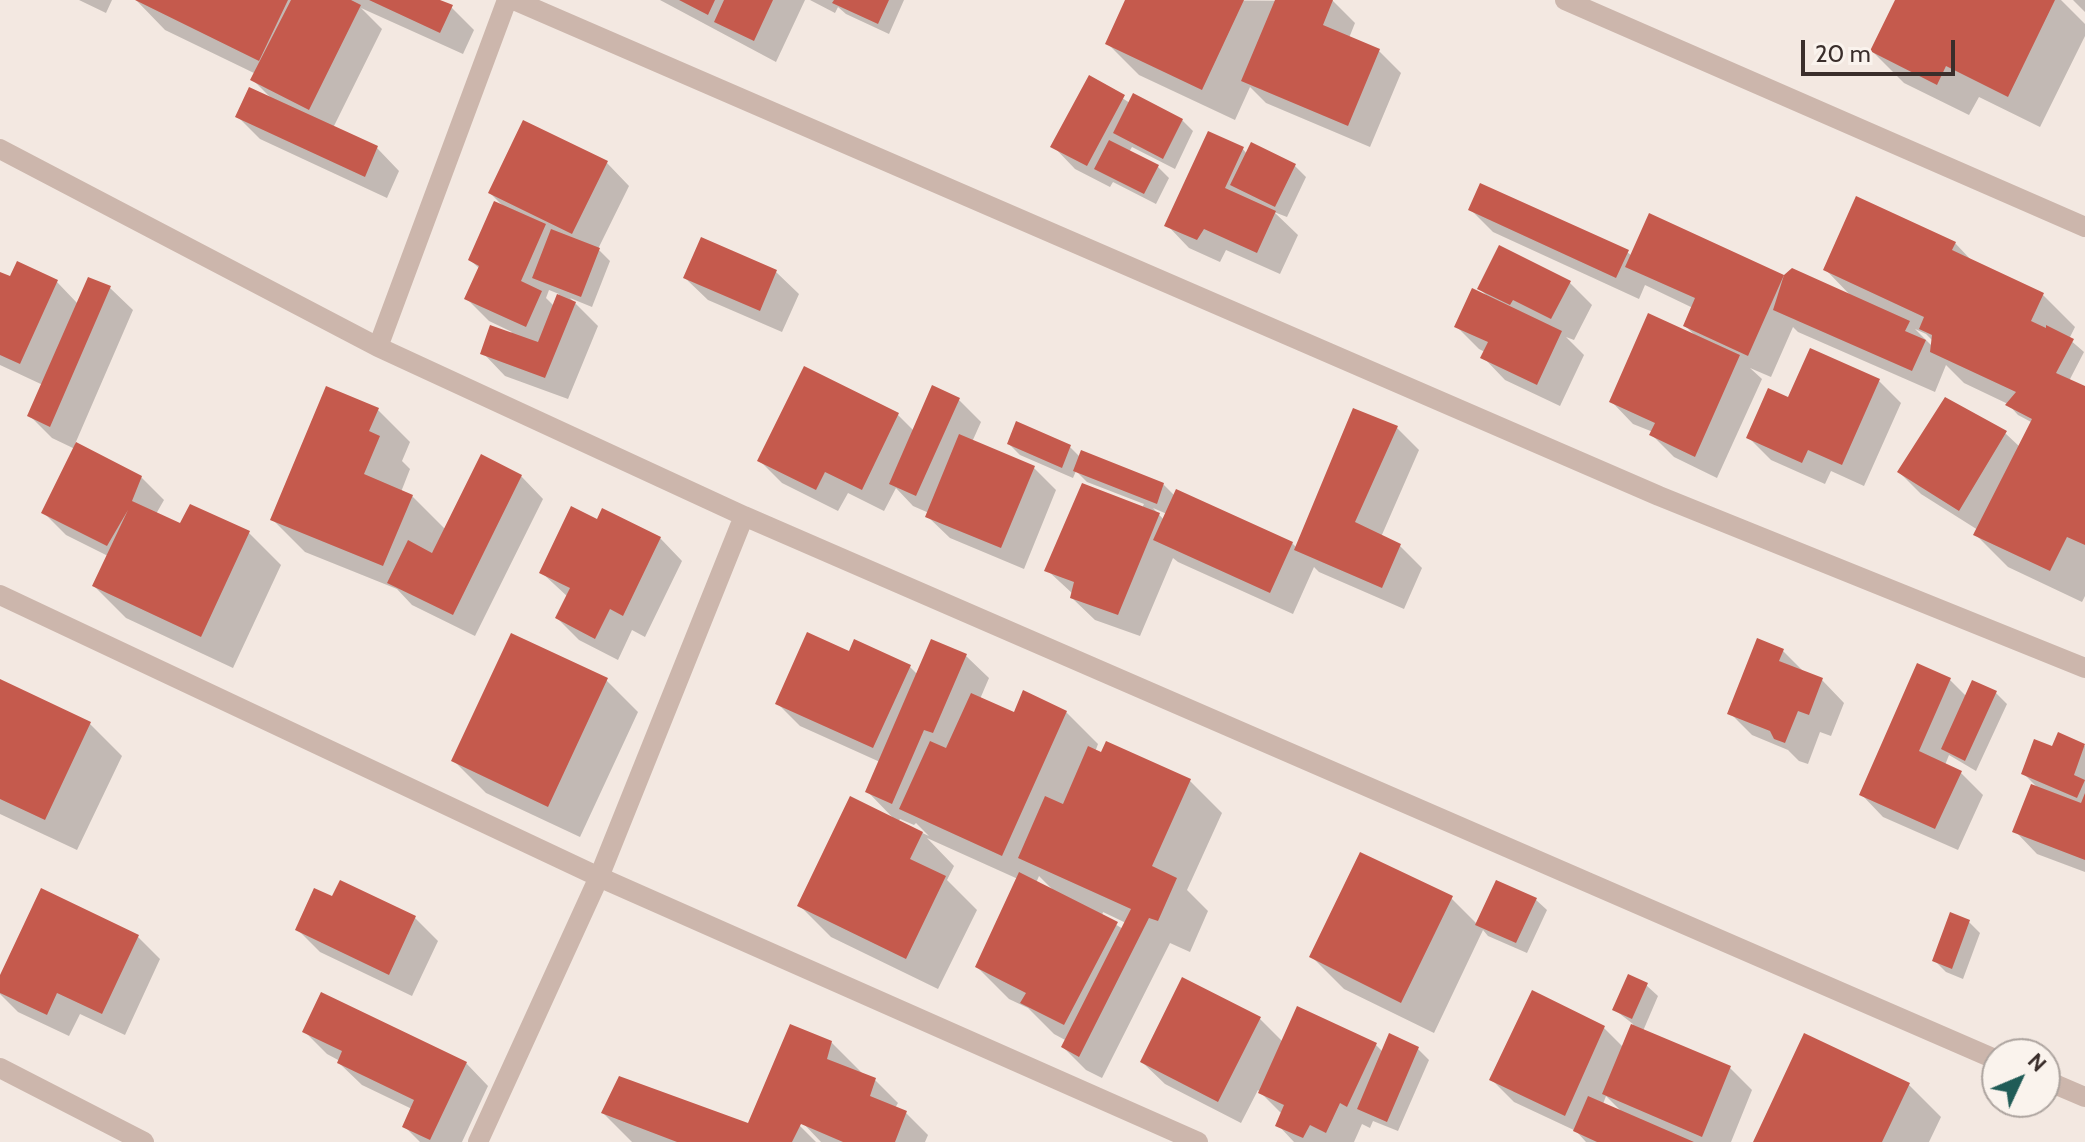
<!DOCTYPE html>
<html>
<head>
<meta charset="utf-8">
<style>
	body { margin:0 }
	#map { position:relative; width:2085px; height:1142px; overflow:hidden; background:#f3e8e1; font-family:Cabin,sans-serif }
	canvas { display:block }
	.north { position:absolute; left:1981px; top:1038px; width:80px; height:80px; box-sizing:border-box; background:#faf3ed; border:2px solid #ada49f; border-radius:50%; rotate:46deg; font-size:22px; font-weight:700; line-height:32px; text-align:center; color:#3a2e2b }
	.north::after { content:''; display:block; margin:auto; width:28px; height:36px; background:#205c57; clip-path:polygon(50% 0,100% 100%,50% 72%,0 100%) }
	.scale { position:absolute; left:1801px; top:40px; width:154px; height:36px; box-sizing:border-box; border:4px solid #3a2e2b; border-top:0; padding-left:10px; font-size:24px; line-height:28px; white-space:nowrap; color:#3a2e2b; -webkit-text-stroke:6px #faf3ed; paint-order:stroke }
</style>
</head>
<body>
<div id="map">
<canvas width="2085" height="1142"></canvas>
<div class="north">N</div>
<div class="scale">20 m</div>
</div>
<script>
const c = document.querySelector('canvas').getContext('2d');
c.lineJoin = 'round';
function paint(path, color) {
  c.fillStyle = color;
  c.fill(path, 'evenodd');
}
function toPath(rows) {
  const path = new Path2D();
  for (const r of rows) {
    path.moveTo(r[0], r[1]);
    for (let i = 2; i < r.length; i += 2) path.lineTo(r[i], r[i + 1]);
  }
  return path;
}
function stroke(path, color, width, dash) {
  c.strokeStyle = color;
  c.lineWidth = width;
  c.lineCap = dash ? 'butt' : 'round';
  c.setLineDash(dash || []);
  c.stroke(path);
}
const shadow = toPath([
	[79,0,112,0,106,13],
	[136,0,436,0,451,7,474,30,463,54,361,8,382,29,333,128,377,148,399,171,387,198,260,139,238,117,273,100,253,80,256,74,165,30],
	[660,0,805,0,776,62],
	[810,0,904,0,889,34,846,14,838,7,835,13],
	[1127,0,1333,1,1355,23,1349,38,1379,51,1401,73,1370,147,1266,103,1250,87,1235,120,1139,75,1107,43],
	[1897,0,2061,0,2085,24,2085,36,2040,127,1979,97,1969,115,1904,83,1872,51],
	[2073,0,2085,0,2085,12],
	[1090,78,1130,103,1182,120,1193,131,1175,169,1132,147,1129,152,1158,167,1169,178,1156,204,1113,182,1110,187,1075,169,1053,146],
	[1242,148,1247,154,1295,166,1306,177,1287,217,1274,212,1298,235,1280,274,1226,250,1220,262,1189,248,1167,225],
	[607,163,629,186,598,249,610,261,592,307,570,298,598,326,568,399,505,376,483,353,512,332,489,321,467,299,480,269,470,260,505,208,490,193],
	[549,290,559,294,554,306,546,298],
	[1471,210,1627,252,1632,256,1650,216,1784,277,1853,298,1825,269,1955,243,1973,262,2043,295,2075,327,2069,339,2084,352,2069,381,2085,389,2085,596,2082,602,2008,567,1976,535,1978,530,1921,494,1899,472,2005,433,2021,448,2033,423,2018,415,2008,404,1964,383,1946,365,1935,392,1798,332,1793,327,1771,377,1750,368,1762,379,1717,478,1674,457,1652,435,1653,432,1633,424,1611,401,1697,337,1685,326,1693,308,1645,285,1639,299,1493,232],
	[1915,329,1926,334,1933,341,1933,347],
	[776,272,799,294,782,332,708,300,685,278],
	[0,274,11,279,57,282,78,304,110,288,133,310,75,444,141,477,164,500,156,514,181,526,190,506,249,533,281,565,233,668,126,618,94,586,108,556,66,535,43,512,75,449,52,438,30,416,43,385,0,365],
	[1569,282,1592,305,1574,340,1566,337,1584,355,1560,406,1505,380,1483,357,1485,352,1479,349,1456,326,1489,298,1480,289],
	[1879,381,1901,403,1864,486,1831,471,1825,484,1771,460,1748,437,1789,400],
	[958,399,981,422,972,442,1034,468,1056,490,1024,569,950,538,927,516,929,513,913,506,896,488,884,511,848,493,838,511,782,483,760,461,898,415,914,431],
	[378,410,410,442,402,461,410,469,401,492,412,496,446,530,521,476,543,499,475,636,412,605,397,589,305,552,273,520],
	[1397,428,1419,450,1381,537,1400,546,1422,568,1404,609,1319,572,1314,567,1293,614,1178,562,1173,558,1140,636,1095,620,1072,598,1073,594,1047,570,1142,508,1144,504,1087,482,1076,471,1073,478,1020,455,1009,444,1070,447,1080,457,1163,484,1175,496,1292,543,1297,548],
	[1153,508,1167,514,1164,520],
	[598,521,660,538,682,561,645,637,632,630,618,660,579,640,557,618,568,597,541,572],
	[1782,650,1806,674,1822,680,1844,703,1831,736,1820,732,1808,764,1799,761,1788,750,1752,735,1730,713],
	[850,654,910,667,918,675,966,656,989,678,980,699,1015,715,1066,712,1098,744,1095,752,1190,781,1222,813,1187,890,1208,911,1190,952,1170,943,1102,1078,1086,1070,1063,1047,1067,1041,1054,1034,1028,1008,1009,999,977,967,1018,879,927,838,954,866,947,880,977,910,938,989,831,937,799,905,895,820,867,791,880,762,800,726,777,703],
	[900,819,914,825,916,823,929,836,898,822],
	[1039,876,1054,891,1036,883],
	[1103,912,1126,923,1123,929,1102,916],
	[606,680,638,712,580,837,486,793,454,761],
	[1950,680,1967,697,1996,693,2007,704,1976,771,1949,755,1945,765,1961,773,1983,795,1958,850,1883,817,1861,794],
	[0,681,90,724,122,756,77,850,0,814],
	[2059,734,2085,746,2085,872,2037,854,2015,831,2039,789,2024,774,2053,749],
	[341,883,415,918,438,941,412,996,320,952,297,929,333,899],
	[1451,898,1477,924,1535,899,1547,910,1527,953,1488,936,1483,930,1434,1033,1344,989,1312,957],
	[1951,915,1969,922,1980,933,1963,979,1946,972,1934,960],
	[138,937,160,959,125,1035,80,1014,69,1036,18,1012,0,994,0,980],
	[1183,980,1260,1019,1283,1042,1376,1045,1383,1052,1390,1036,1418,1049,1429,1060,1398,1131,1373,1121,1370,1128,1362,1124,1354,1142,1294,1142,1278,1125,1282,1114,1258,1090,1241,1123,1165,1084,1142,1062],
	[1646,985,1658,996,1643,1031,1730,1068,1752,1090,1731,1142,1586,1142,1576,1131,1514,1102,1492,1080,1533,993,1604,1028,1623,1047,1633,1024,1615,1010],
	[1606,1096,1623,1113,1603,1104],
	[304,1031,466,1063,488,1086,462,1142,420,1142,404,1126,412,1109,362,1085,339,1063,340,1061,327,1054],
	[1805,1036,1909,1085,1941,1117,1929,1142,1755,1142],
	[831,1042,864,1075,875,1080,898,1103,895,1108,906,1113,928,1135,925,1142,821,1142,802,1122,796,1122,816,1142,632,1142,603,1113,750,1125]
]);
const building = toPath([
	[135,0,288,0,259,61],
	[291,0,351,0,361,5,309,110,250,80],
	[369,0,440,0,453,5,440,33],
	[679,0,715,0,708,15],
	[724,0,773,0,754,41,714,22],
	[834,0,889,0,878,24,832,3],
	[1125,0,1244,0,1202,90,1105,44],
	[1275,0,1333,0,1323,25,1380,49,1348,126,1241,81],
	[1895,0,2055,0,2008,97,1946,66,1937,85,1870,51],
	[1089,75,1125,95,1087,166,1050,147],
	[249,87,378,146,365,177,235,117],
	[1133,93,1183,119,1163,159,1113,133],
	[523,120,608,161,572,234,488,193],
	[1208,131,1244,147,1225,188,1276,211,1257,253,1204,229,1197,240,1164,226],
	[1109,140,1159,165,1144,194,1094,169],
	[1251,142,1296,164,1275,207,1230,185],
	[1480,183,1629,250,1616,278,1468,210],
	[1856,196,1956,242,1952,250,2044,293,2031,321,2046,328,2046,325,2074,339,2056,373,2085,386,2085,545,2067,537,2050,571,1973,535,2032,419,2005,405,2016,392,1930,352,1932,335,1919,329,1924,317,1823,270],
	[494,201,546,224,521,281,542,291,526,327,464,299,479,266,468,260],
	[1649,213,1784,275,1792,268,1910,321,1905,331,1926,340,1912,371,1773,310,1784,275,1748,356,1683,326,1695,298,1625,267],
	[551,229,600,248,581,297,532,278],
	[701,237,777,270,760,311,683,278],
	[1499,245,1571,281,1551,319,1513,300,1510,305,1477,289],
	[17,261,58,280,20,364,0,355,0,272,10,276],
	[88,277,111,286,50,427,27,416],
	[1472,288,1562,331,1537,385,1480,358,1488,342,1454,327],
	[557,294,576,302,545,378,480,354,490,325,538,342],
	[1648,313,1740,355,1695,457,1649,435,1655,423,1609,402],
	[1810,348,1880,379,1842,465,1808,450,1802,463,1746,438,1768,388,1788,397],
	[804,366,899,413,862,490,825,472,816,490,757,461],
	[932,385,960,398,916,496,889,484],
	[326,386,379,408,369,431,380,436,364,474,413,495,383,566,270,520],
	[1945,397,2007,431,1959,511,1897,472],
	[1353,408,1398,426,1355,522,1401,544,1382,588,1294,550],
	[1016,421,1071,445,1062,468,1007,444],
	[959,434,1035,466,1001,548,925,517],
	[76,442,142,476,132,501,180,523,190,504,250,531,201,637,92,586,128,510,107,546,41,513],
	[1081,450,1164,483,1157,504,1073,471],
	[481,454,522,475,453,615,387,583,408,540,432,553],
	[1082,483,1160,513,1118,615,1070,598,1074,582,1044,571],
	[1176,489,1293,542,1270,593,1153,540],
	[571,506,597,519,602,508,661,537,623,616,610,609,595,639,555,618,570,588,539,573],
	[807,632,849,651,854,639,911,665,873,748,775,704],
	[511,633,608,678,548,807,451,761],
	[1757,638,1784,649,1779,661,1823,678,1809,715,1798,711,1785,743,1774,739,1770,731,1727,714],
	[931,639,967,654,933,733,924,730,892,804,865,792],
	[1917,663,1951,678,1919,751,1962,771,1935,829,1859,795],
	[0,679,91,722,45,820,0,799],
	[1972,680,1997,691,1965,761,1941,749],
	[1023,690,1067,711,1002,856,899,809,930,741,946,748,971,693,1014,712],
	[2058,732,2085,744,2074,775,2085,780,2077,798,2021,774,2034,739,2052,746],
	[1106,741,1191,779,1152,866,1177,878,1158,921,1149,918,1079,1057,1061,1047,1131,909,1018,858,1045,796,1063,804,1088,746,1101,752],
	[2031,784,2081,803,2085,793,2085,860,2012,832],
	[850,796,923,832,910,859,946,876,906,959,797,906],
	[1360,852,1453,896,1401,1003,1309,957],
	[1019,872,1118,922,1064,1025,1020,1003,1026,993,975,967],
	[340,880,416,916,389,975,295,930,314,888,332,896],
	[1496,880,1537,898,1516,943,1475,925],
	[41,888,139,935,102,1014,57,993,47,1015,0,993,0,975],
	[1950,912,1970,920,1952,969,1932,961],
	[1628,974,1648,983,1632,1019,1612,1010],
	[1182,977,1261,1017,1218,1102,1140,1062],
	[1532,990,1605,1026,1565,1116,1489,1080],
	[321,992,467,1062,430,1140,402,1127,414,1100,337,1063,342,1051,302,1032],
	[1297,1006,1377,1043,1347,1107,1340,1103,1326,1133,1310,1125,1303,1138,1275,1126,1284,1105,1258,1093],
	[790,1024,832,1041,827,1059,876,1078,870,1096,907,1111,895,1142,843,1142,801,1124,792,1142,677,1142,601,1113,619,1076,748,1123],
	[1631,1024,1731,1066,1702,1137,1602,1094],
	[1389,1033,1419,1047,1387,1122,1357,1109],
	[1804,1033,1910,1083,1882,1142,1753,1142],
	[1588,1096,1694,1142,1597,1142,1573,1131]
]);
const minor = toPath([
	[514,0,1659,496,2085,668],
	[1565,0,2085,227],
	[0,149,378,347,744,516,1997,1060],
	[378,347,507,0],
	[0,595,599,877,1198,1142],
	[0,1068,144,1142],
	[2045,1080,2085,1097],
	[478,1142,599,877,744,516]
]);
paint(shadow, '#0003');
paint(building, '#c55a4d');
stroke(minor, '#ccb6ac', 20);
</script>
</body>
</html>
